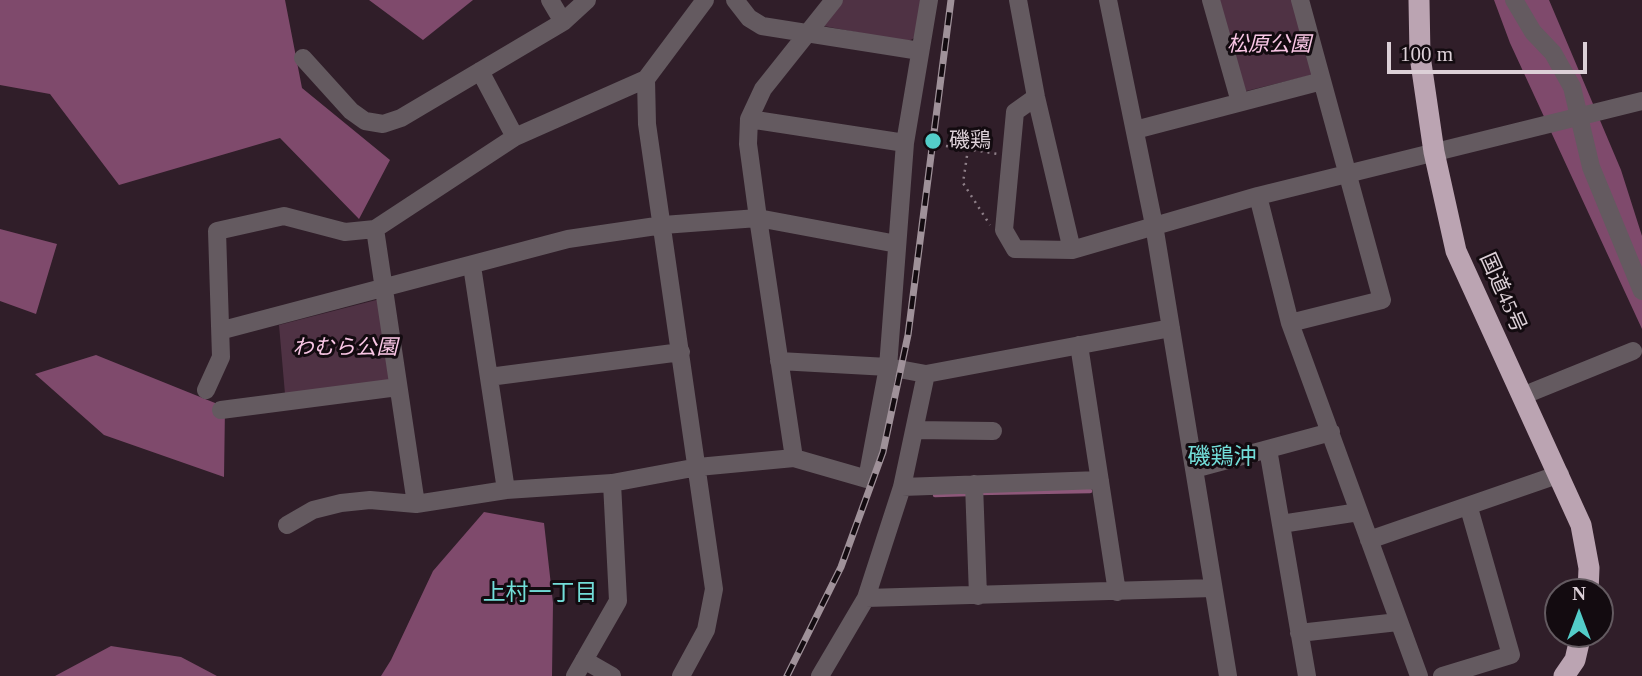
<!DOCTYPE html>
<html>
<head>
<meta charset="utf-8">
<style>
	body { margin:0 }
	#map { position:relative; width:1642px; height:676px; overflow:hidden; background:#301e29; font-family:"Times New Roman",serif }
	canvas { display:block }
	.north { position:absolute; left:1544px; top:578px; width:70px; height:70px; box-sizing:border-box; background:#130b10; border:2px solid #635a60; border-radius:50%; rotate:0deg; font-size:19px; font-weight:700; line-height:28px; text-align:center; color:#dcd0d7 }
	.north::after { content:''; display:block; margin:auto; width:24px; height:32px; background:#53cdc9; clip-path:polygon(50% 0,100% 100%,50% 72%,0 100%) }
	.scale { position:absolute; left:1387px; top:42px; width:200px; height:32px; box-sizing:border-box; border:4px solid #dcd0d7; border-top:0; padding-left:9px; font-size:21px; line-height:24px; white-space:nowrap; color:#dcd0d7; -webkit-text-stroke:5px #130b10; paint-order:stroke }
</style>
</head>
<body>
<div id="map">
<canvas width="1642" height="676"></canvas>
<div class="north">N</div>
<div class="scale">100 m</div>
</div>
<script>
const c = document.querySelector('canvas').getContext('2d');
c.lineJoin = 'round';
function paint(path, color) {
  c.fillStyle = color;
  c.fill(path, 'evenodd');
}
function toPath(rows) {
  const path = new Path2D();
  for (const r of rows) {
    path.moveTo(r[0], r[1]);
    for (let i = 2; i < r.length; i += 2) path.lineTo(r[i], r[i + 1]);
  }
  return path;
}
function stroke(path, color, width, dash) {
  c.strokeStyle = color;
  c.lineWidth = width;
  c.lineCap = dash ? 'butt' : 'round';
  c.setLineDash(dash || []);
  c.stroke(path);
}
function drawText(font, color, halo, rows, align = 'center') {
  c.font = font + ' "Times New Roman","Noto Sans JP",serif';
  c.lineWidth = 6;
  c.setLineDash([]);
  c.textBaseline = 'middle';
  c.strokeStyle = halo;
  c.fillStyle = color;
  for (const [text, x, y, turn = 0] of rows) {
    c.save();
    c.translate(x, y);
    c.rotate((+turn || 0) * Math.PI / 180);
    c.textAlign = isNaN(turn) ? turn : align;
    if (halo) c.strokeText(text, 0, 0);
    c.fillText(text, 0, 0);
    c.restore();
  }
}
const green = toPath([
	[841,0,922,0,916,37,907,42,824,26,824,20],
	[1217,0,1296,0,1316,74,1242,92],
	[380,299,392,380,285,394,279,325]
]);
const forest = toPath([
	[0,0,285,0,302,88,390,160,359,219,280,138,119,185,50,94,0,85],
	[369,0,473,0,423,40],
	[1494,0,1549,0,1621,170,1642,236,1642,329,1510,43],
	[0,229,57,244,36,314,0,301],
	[96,355,225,407,224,477,104,435,35,374],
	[484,512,544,523,553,603,552,676,381,676,391,660,433,571],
	[111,646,181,657,217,676,55,676]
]);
const stream = toPath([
	[977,493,1090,491],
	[935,495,969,494]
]);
const path = toPath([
	[939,145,998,154],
	[968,149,963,183,990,225]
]);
const minor = toPath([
	[550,0,563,22],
	[735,0,749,18,762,26,920,51],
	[1018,0,1036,97,1072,250],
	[1108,0,1154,225,1228,676],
	[1211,0,1240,102],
	[1514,0,1533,32,1553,53,1572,87,1591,167,1642,291],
	[303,58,351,111,365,121,383,124,401,118,563,22,587,0],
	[480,71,515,137],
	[1036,97,1015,112,1004,230,1015,249,1072,250,1258,196,1642,101],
	[749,119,905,143],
	[1135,130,1322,81],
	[1258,196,1290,323,1419,676],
	[375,229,416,504],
	[472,266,506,490],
	[1290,323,1382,300,1300,0],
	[223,330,568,239,663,225,758,218,897,244],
	[1079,345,1117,592],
	[779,361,888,367,926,374,1171,328],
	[489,377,681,352],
	[206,390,221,357,217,231,284,216,345,232,375,229,515,137,646,79],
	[1522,396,1633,351],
	[221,410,398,387],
	[914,430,993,431],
	[1268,449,1307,676],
	[794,458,758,218,748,144,749,119,763,89,834,0],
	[1194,469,1331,432],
	[974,484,978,596],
	[902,487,1100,480],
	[1281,524,1359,512],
	[287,525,313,510,341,503,370,500,416,504,506,490,612,483,698,467,794,458,867,479,888,367,905,143,929,0],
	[1369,540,1560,474],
	[866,598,1213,588],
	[1299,633,1398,622],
	[584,660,612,676],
	[575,676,618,601,612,483],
	[681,676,706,630,714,589,647,124,646,79,705,0],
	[820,676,866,598,902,487,926,374],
	[1442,676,1511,655,1469,508]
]);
const highway = toPath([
	[1419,0,1420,56,1434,152,1456,251,1581,525,1589,568,1588,592],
	[1564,676,1575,660,1581,634]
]);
const rail = toPath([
	[787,676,841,567,883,452,908,335,951,0]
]);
const markers = [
	[933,141,9,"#53cdc9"]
];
const parkNames = [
	["松原公園",1269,45],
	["わむら公園",345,348]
];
const poiNames = [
	["磯鶏",949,141]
];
const streetNames = [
	["国道45号",1502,293,66]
];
const neighbourhoodNames = [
	["磯鶏沖",1222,458],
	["上村一丁目",540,594]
];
paint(green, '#4f3244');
paint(forest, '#7f4a6c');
stroke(stream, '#8e587a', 4.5);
stroke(path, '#8e7f88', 2.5, [2, 5]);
stroke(minor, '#645a60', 18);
stroke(highway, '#bba4b2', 21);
stroke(rail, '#9f9199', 7);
stroke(rail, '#130b10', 4.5, [13]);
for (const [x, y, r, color] of markers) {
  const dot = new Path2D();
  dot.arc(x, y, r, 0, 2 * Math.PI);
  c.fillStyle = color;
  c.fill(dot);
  stroke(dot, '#130b10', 2.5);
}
drawText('italic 21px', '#fac7e6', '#130b10', parkNames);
drawText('21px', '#dcd0d7', '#130b10', poiNames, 'left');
drawText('21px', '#dcd0d7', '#130b10', streetNames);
drawText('23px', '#72ded9', '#130b10', neighbourhoodNames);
</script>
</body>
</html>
